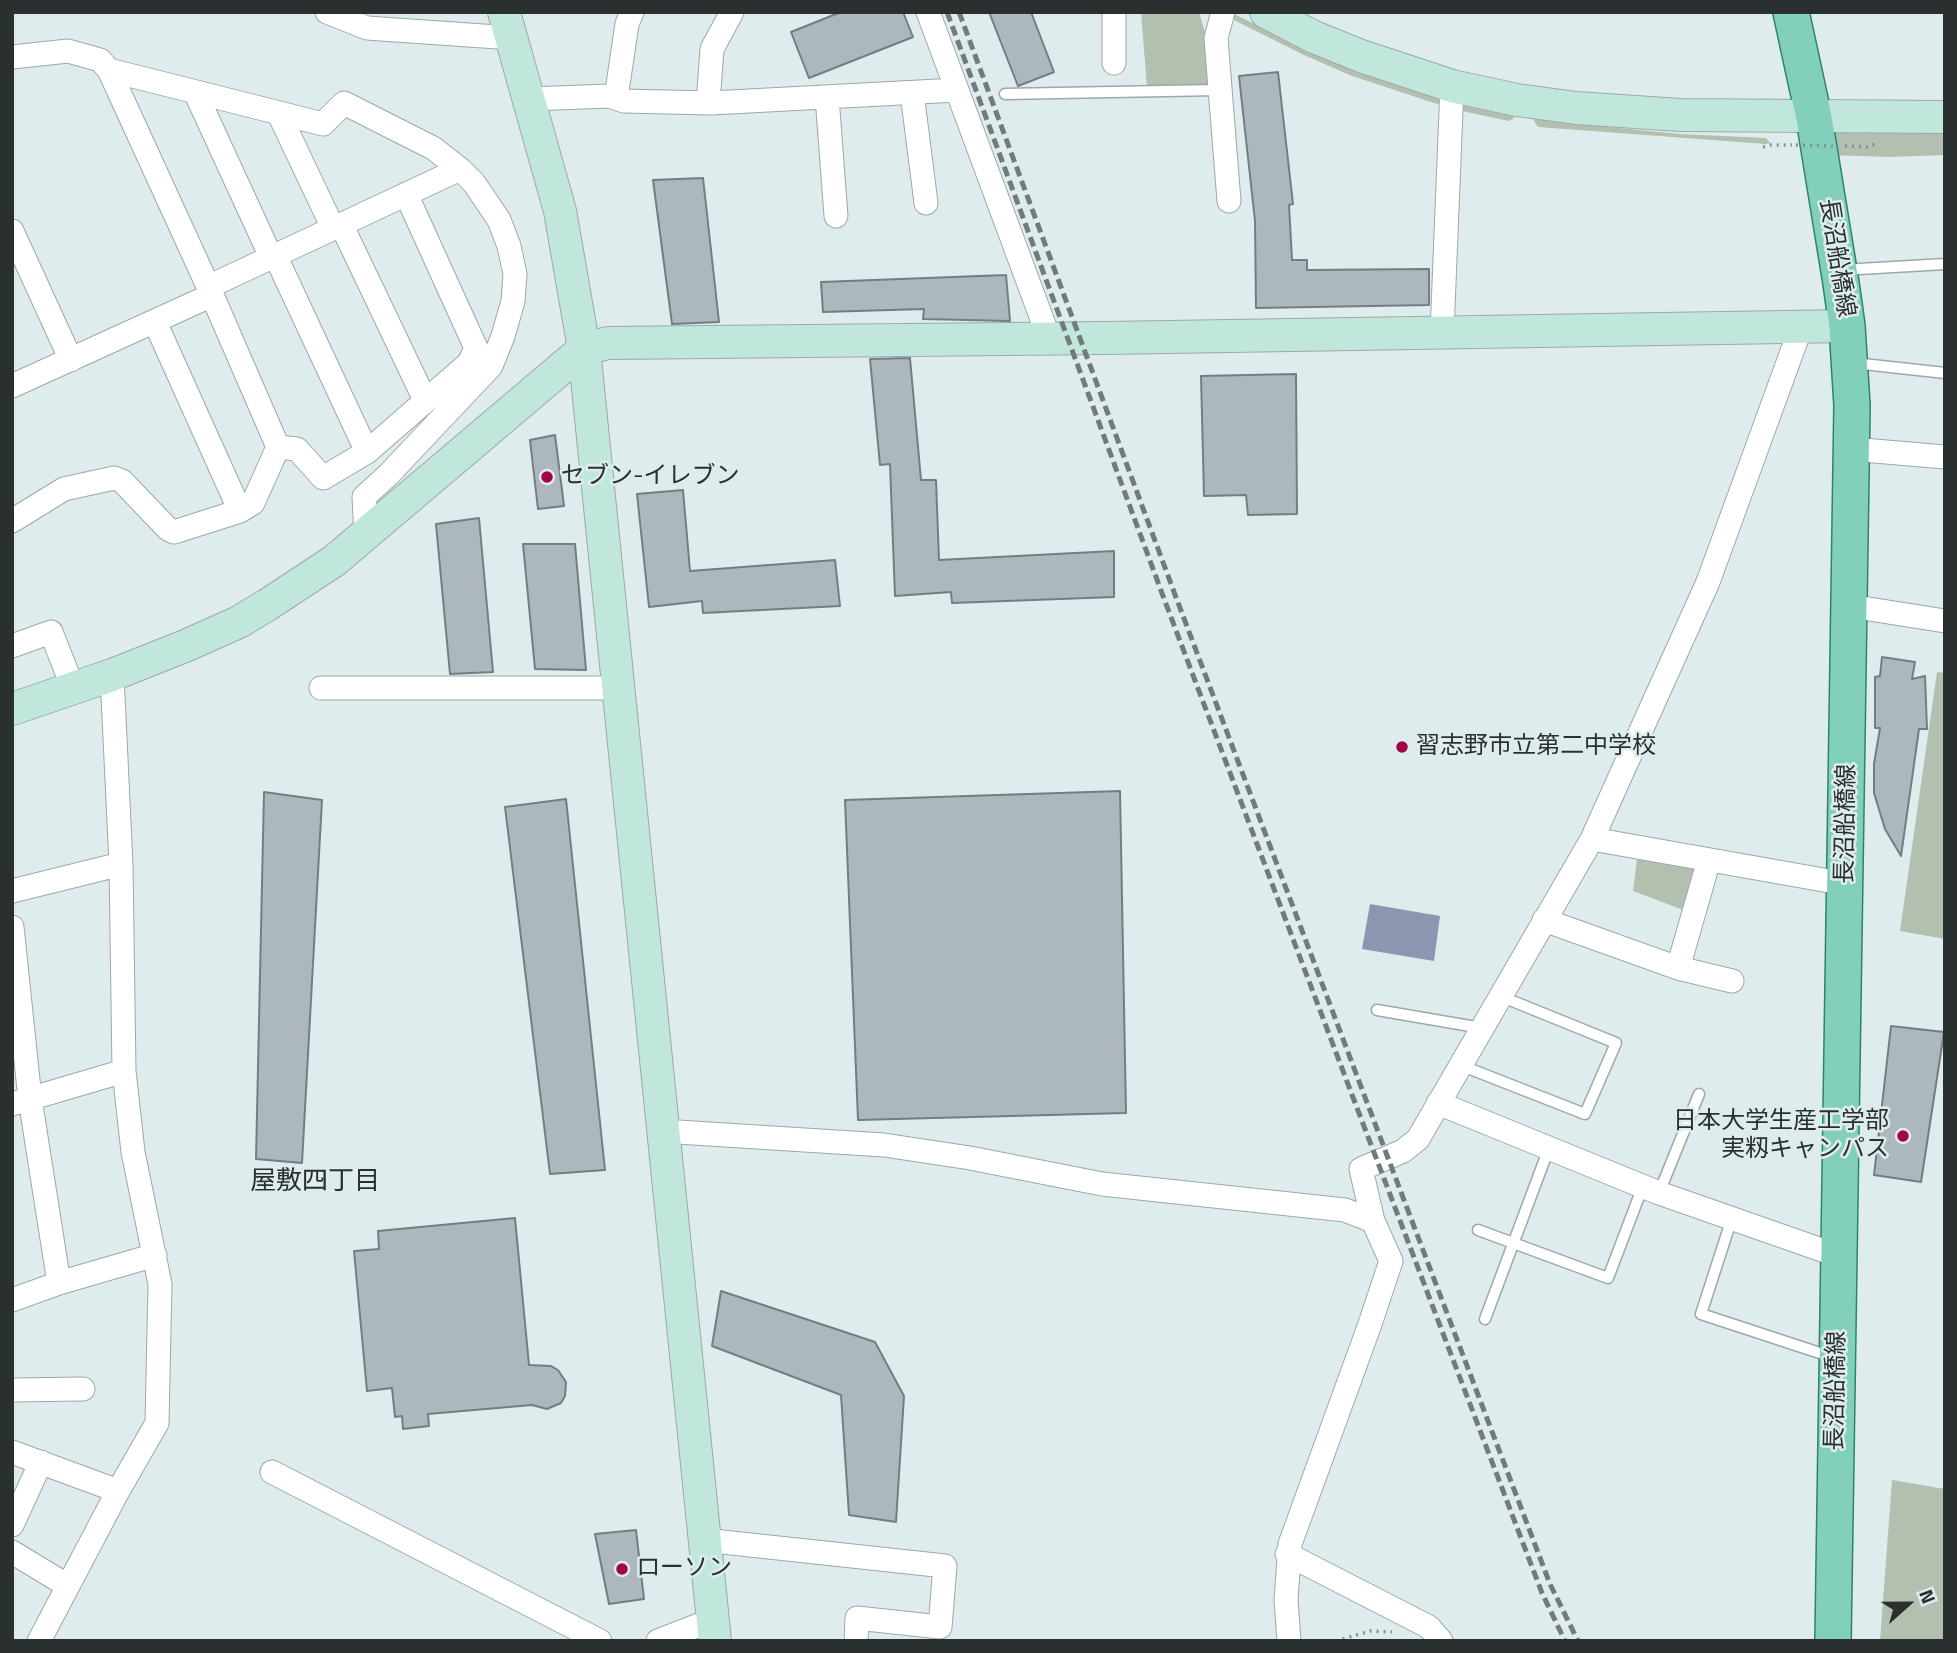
<!DOCTYPE html>
<html>
<head>
<meta charset="utf-8">
<style>
	body { margin:0 }
	#map { position:relative; width:1957px; height:1653px; overflow:hidden; background:#dfeced; font-family:"Titillium Web",sans-serif }
	canvas { display:block }
	.frame { position:absolute; inset:0; border:14px solid #2a2f2f; pointer-events:none }
	.north { position:absolute; left:1873px; top:1569px; width:70px; height:70px; -webkit-text-stroke:5px #dfeced; paint-order:stroke; rotate:69deg; font-size:19px; font-weight:700; line-height:28px; text-align:center; color:#2a2f2f }
	.north::after { content:''; display:block; margin:auto; width:24px; height:32px; background:#2a2f2f; clip-path:polygon(50% 0,100% 100%,50% 72%,0 100%) }
</style>
</head>
<body>
<div id="map">
<canvas width="1957" height="1653"></canvas>
<div class="frame"></div>
<div class="north">N</div>
</div>
<script>
const c = document.querySelector('canvas').getContext('2d');
c.lineJoin = 'round';
function paint(path, color) {
  c.fillStyle = color;
  c.fill(path, 'evenodd');
}
function toPath(rows) {
  const path = new Path2D();
  for (const r of rows) {
    path.moveTo(r[0], r[1]);
    for (let i = 2; i < r.length; i += 2) path.lineTo(r[i], r[i + 1]);
  }
  return path;
}
function stroke(path, color, width, dash) {
  c.strokeStyle = color;
  c.lineWidth = width;
  c.lineCap = dash ? 'butt' : 'round';
  c.setLineDash(dash || []);
  c.stroke(path);
}
function drawText(font, color, halo, rows, align = 'center') {
  c.font = font + ' "Titillium Web","Noto Sans JP",sans-serif';
  c.lineWidth = 5;
  c.setLineDash([]);
  c.textBaseline = 'middle';
  c.strokeStyle = halo;
  c.fillStyle = color;
  for (const [text, x, y, turn = 0] of rows) {
    c.save();
    c.translate(x, y);
    c.rotate((+turn || 0) * Math.PI / 180);
    c.textAlign = isNaN(turn) ? turn : align;
    if (halo) c.strokeText(text, 0, 0);
    c.fillText(text, 0, 0);
    c.restore();
  }
}
const green = toPath([
	[1141,12,1199,12,1207,39,1208,84,1147,87],
	[1234,14,1353,71,1438,98,1440,103,1437,104,1352,76,1304,55,1234,20],
	[1463,104,1512,115,1514,118,1509,121,1462,111,1461,105],
	[1535,117,1577,124,1680,134,1766,138,1770,143,1766,144,1538,127,1534,121],
	[1828,126,1945,130,1945,155,1889,157,1830,155],
	[1937,672,1945,673,1945,939,1900,931],
	[1638,851,1698,862,1686,911,1633,891],
	[1892,1480,1945,1489,1945,1641,1880,1641]
]);
const water = toPath([
	[1370,904,1440,916,1434,961,1362,949]
]);
const building = toPath([
	[841,12,903,12,913,37,809,78,791,32,841,12],
	[989,12,1031,12,1054,72,1018,86,989,12],
	[1278,72,1293,204,1289,205,1292,260,1307,260,1307,270,1429,269,1429,305,1256,308,1255,221,1239,76,1278,72],
	[703,178,719,322,672,324,653,180,703,178],
	[1006,275,1010,321,923,319,924,309,823,312,821,282,1006,275],
	[910,358,921,480,936,480,939,560,1114,551,1114,597,952,603,951,592,895,596,890,464,880,465,870,359,910,358],
	[1296,374,1297,514,1248,515,1246,495,1204,496,1201,376,1296,374],
	[555,435,564,506,538,509,530,440,555,435],
	[683,490,690,571,835,560,840,606,703,613,702,601,649,607,637,494,683,490],
	[479,518,493,672,450,674,436,524,479,518],
	[523,544,575,544,586,670,535,669,523,544],
	[1882,657,1915,662,1912,679,1925,676,1927,729,1919,729,1901,856,1885,829,1874,793,1874,764,1880,728,1875,728,1875,677,1880,676,1882,657],
	[1120,791,1126,1113,858,1120,845,800,1120,791],
	[264,792,322,800,302,1163,256,1159,264,792],
	[566,799,605,1170,550,1174,505,807,566,799],
	[1891,1026,1944,1032,1921,1182,1874,1175,1891,1026],
	[515,1218,529,1365,551,1366,558,1370,566,1382,565,1396,561,1403,547,1409,532,1405,428,1414,429,1426,403,1429,402,1416,395,1417,392,1388,367,1391,354,1251,379,1249,378,1231,515,1218],
	[721,1291,875,1342,904,1396,896,1522,849,1515,841,1395,712,1346,721,1291],
	[636,1530,644,1599,609,1604,595,1534,636,1530]
]);
const path = toPath([
	[1845,146,1868,147,1877,143],
	[1763,147,1770,145,1792,145],
	[1336,1641,1370,1631,1392,1632]
]);
const lane = toPath([
	[1005,94,1218,90],
	[1842,270,1945,264],
	[1854,363,1945,373],
	[1377,1010,1482,1028],
	[1460,1065,1585,1114,1616,1043,1500,996],
	[1659,1193,1699,1094],
	[1732,1218,1701,1314,1832,1357],
	[1478,1230,1608,1278,1643,1186],
	[1485,1319,1549,1148]
]);
const street = toPath([
	[327,12,367,28,512,38],
	[928,12,1049,338],
	[1114,12,1114,63],
	[1223,12,1216,38,1229,201],
	[12,57,68,51,100,60,109,70,212,295,278,447,253,503,240,511,174,532,168,529,122,481,114,478,64,489,12,521],
	[109,70,323,124,344,103,433,148,460,169,474,183,499,220,509,246,515,274,513,301,503,336,491,366,389,474,364,497,366,535],
	[912,93,926,203],
	[196,94,271,257],
	[827,97,836,216],
	[616,98,627,24,632,12],
	[530,99,609,96,624,101,711,103,957,90],
	[708,103,712,49,732,12],
	[279,114,333,228],
	[341,224,425,400],
	[12,231,71,360],
	[275,255,367,452],
	[208,287,460,169],
	[155,322,240,511],
	[1442,333,1452,86],
	[12,386,212,295],
	[278,447,297,449,323,478,367,452,469,363,476,348,406,194],
	[1851,449,1945,457],
	[1850,606,1945,621],
	[12,646,51,632,73,688],
	[321,688,618,688],
	[1592,839,1846,884],
	[12,891,121,864],
	[1544,920,1678,968,1709,860],
	[12,927,30,1099,59,1283],
	[1678,968,1732,981],
	[1438,1103,1659,1193,1839,1256],
	[12,1104,124,1071],
	[662,1131,884,1145,970,1158,1102,1184,1345,1210,1373,1221],
	[12,1300,59,1283,155,1255],
	[12,1390,83,1389],
	[12,1452,118,1491],
	[272,1472,600,1641],
	[12,1525,41,1462],
	[704,1540,945,1566,940,1627,857,1618,856,1641],
	[12,1552,68,1586],
	[1287,1554,1429,1627,1441,1641],
	[39,1641,118,1491,157,1423,160,1284,133,1152,124,1071,121,864,112,675],
	[658,1641,712,1620],
	[1289,1641,1286,1600,1290,1544,1370,1324,1391,1261,1373,1221,1361,1169,1403,1151,1418,1139,1592,839,1708,582,1801,327]
]);
const secondary = toPath([
	[504,12,560,211,584,349,715,1641],
	[1266,12,1314,37,1361,56,1452,86,1517,100,1576,108,1680,115,1945,117],
	[12,709,112,675,185,646,239,622,267,605,334,561,584,349,608,343,1106,338,1847,326]
]);
const primary = toPath([
	[1791,12,1814,118,1841,283,1847,326,1852,405,1833,1641]
]);
const rail = toPath([
	[947,12,1166,604,1354,1100,1542,1593,1565,1641],
	[959,12,1177,600,1388,1158,1550,1584,1578,1641]
]);
const pathBridge = toPath([
	[1796,145,1835,146]
]);
const markers = [
	[547,477,7,"#a00548"],
	[1402,747,7,"#a00548"],
	[1903,1136,7,"#a00548"],
	[622,1569,7,"#a00548"]
];
const streetNames = [
	["長沼船橋線",1836,258,81],
	["長沼船橋線",1847,824,-89],
	["長沼船橋線",1837,1391,-89]
];
const poiNames = [
	["セブン-イレブン",561,477],
	["習志野市立第二中学校",1416,747],
	["日本大学生産工学部",1889,1122,"right"],
	["実籾キャンパス",1889,1150,"right"],
	["ローソン",636,1569]
];
const neighbourhoodNames = [
	["屋敷四丁目",315,1183]
];
paint(green, '#b3c0b0');
paint(water, '#8c96b1');
paint(building, '#adb7be');
stroke(building, '#747d83', 2);
stroke(lane, '#9ca8aa', 13);
stroke(street, '#9ca8aa', 25);
stroke(secondary, '#9ca8aa', 34);
stroke(primary, '#2d836d', 38);
stroke(path, '#889191', 3.5, [2, 5]);
stroke(lane, '#fff', 10);
stroke(street, '#fff', 23);
stroke(secondary, '#c1e7dd', 32);
stroke(primary, '#82d0bc', 35);
stroke(rail, '#727a7b', 5, [10, 5]);
stroke(pathBridge, '#889191', 3.5, [2, 5]);
for (const [x, y, r, color] of markers) {
  const dot = new Path2D();
  dot.arc(x, y, r, 0, 2 * Math.PI);
  c.fillStyle = color;
  c.fill(dot);
  stroke(dot, '#dfeced', 2.5);
}
drawText('24px', '#2a2f2f', '#dfeced', streetNames);
drawText('24px', '#2a2f2f', '#dfeced', poiNames, 'left');
drawText('26px', '#2a2f2f', '#dfeced', neighbourhoodNames);
</script>
</body>
</html>
